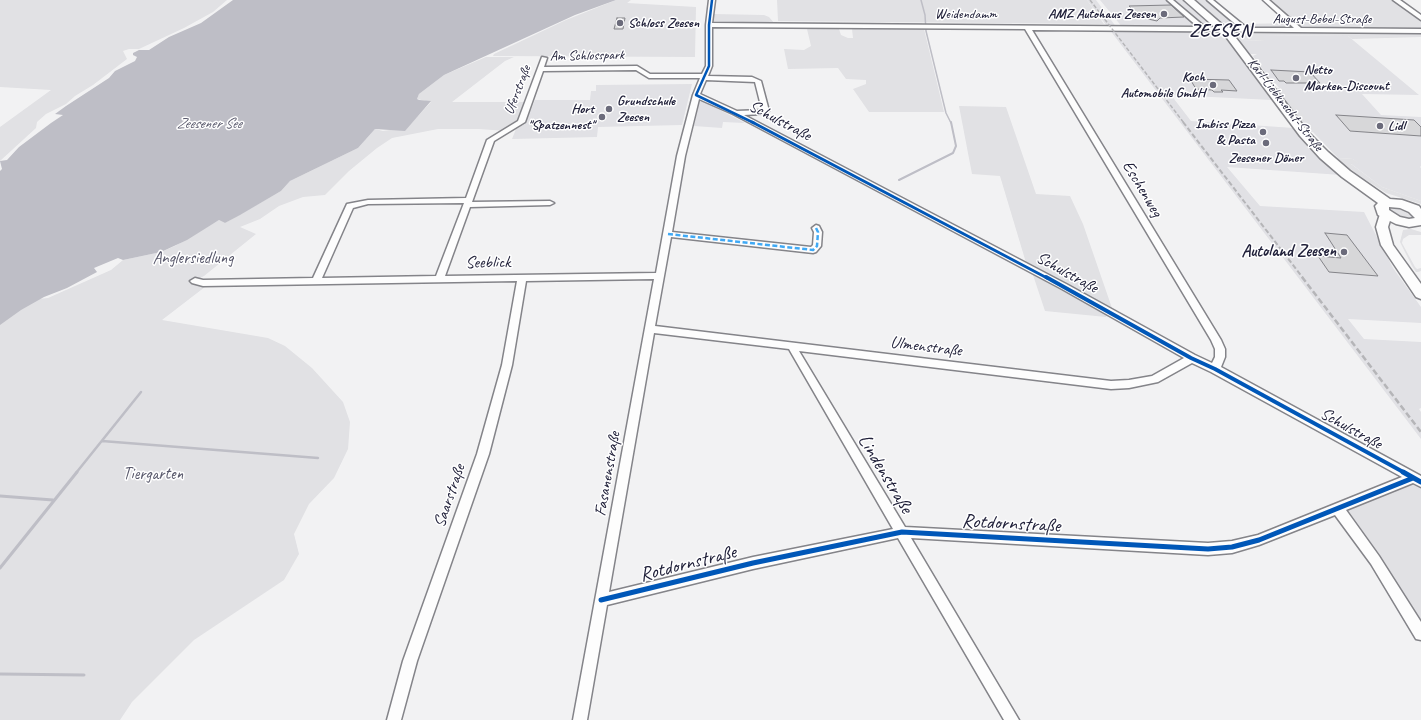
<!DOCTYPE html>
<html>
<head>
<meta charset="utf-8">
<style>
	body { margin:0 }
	canvas { display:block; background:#f2f2f3 }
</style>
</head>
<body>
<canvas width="1421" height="720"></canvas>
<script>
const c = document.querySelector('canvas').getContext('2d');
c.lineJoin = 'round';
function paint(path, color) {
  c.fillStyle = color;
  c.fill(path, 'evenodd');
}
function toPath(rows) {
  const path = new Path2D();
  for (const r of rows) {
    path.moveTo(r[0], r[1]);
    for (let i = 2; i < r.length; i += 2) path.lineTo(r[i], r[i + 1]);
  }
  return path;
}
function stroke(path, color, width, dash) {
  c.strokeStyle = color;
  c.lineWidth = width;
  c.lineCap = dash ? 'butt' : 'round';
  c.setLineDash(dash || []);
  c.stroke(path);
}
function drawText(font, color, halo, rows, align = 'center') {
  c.font = font + ' Caveat,sans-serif';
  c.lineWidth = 3;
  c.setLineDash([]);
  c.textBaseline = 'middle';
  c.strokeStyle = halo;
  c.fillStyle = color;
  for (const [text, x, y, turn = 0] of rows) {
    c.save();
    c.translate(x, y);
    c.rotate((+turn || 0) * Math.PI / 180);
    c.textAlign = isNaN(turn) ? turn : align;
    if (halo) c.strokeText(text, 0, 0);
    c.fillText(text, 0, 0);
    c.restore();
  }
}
const built = toPath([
	[1087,0,1096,0,1117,28,1123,28,1100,0,1187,0,1226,35,1272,100,1171,95,1191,121,1294,128,1308,145,1341,175,1227,167,1260,206,1364,212,1393,268,1421,307,1421,323,1348,319,1364,339,1421,342,1421,408,1419,409,1421,412,1421,439],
	[1261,35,1348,36,1419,95,1362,94,1381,115,1421,117,1421,166,1420,167,1421,168,1421,201,1382,187,1350,163,1358,163,1353,159,1338,158,1311,130,1276,84,1273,83,1253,56,1257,54,1250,54,1246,49,1242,40,1265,41],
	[692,84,682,125,598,127,597,137,512,139,516,129,525,124,535,100,590,100,591,91,596,91,596,85],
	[704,101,718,109,745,123,723,122,722,128,694,126,699,102]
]);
const green = toPath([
	[0,0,227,0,213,12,184,28,139,49,129,49,123,51,127,59,93,85,75,96,66,104,46,114,37,122,36,128,0,161,0,127,51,90,0,87],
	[616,0,631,0,627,3,696,7,695,57,493,56,494,54,566,20],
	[777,0,1087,0,1104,24,778,21],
	[1192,0,1208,0,1240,28,1232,27,1224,22,1221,22],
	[1268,0,1393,0,1421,19,1421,37,1352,39,1348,36,1262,35,1266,41,1242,40,1247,46,1246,49,1249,54,1246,54,1241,46,1240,40,1234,32,1280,31,1248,29,1242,24,1295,23],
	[713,14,764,15,769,17,775,24,713,23],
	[779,22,922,23,923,25,784,24],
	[807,29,839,29,841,35,848,38,853,38,852,29,924,29,944,112,869,112,853,89,866,84,866,80,846,79,838,68,788,69,784,49,804,50,811,46],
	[1207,29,1223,32,1232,43,1200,37,1194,30],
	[486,57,514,57,505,61,452,102,528,102,521,122,506,131,479,129,438,129,392,138,377,148,349,171,325,195,303,197,279,206,260,219,240,227,256,234,204,276,194,281,214,280,162,320,268,338,285,346,312,368,343,402,350,422,348,449,334,478,309,504,294,534,299,554,284,580,194,640,132,702,120,720,0,720,0,303,48,298,111,270,123,260,161,252,175,246,219,220,225,223,281,191,290,181,358,148,375,129,383,131,390,130,405,130,431,102,417,99,419,94,444,75],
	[1272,88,1282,88,1313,127,1318,127,1319,132,1308,132],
	[959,106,1006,107,1036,194,1070,196,1083,224,1113,311,1027,266,1000,176,972,174],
	[1337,158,1353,159,1359,163,1351,164,1382,187,1421,201,1421,204,1386,193,1358,175],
	[1397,206,1415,215,1415,219,1400,219,1388,210,1391,207],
	[1411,229,1421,232,1421,235,1409,235,1403,239,1402,243,1415,267,1417,269,1421,268,1421,271,1418,272,1416,272,1412,266,1400,242,1403,230],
	[1033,275,1107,315,1106,317,1045,311],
	[1410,484,1421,487,1421,634,1338,509,1373,494,1378,498]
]);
const water = toPath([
	[233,0,616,0,575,15,444,75,419,94,417,99,419,100,431,101,405,131,375,129,358,148,290,181,281,191,240,215,225,223,219,220,187,240,161,252,123,260,118,258,94,268,97,272,67,288,44,297,21,310,0,325,0,171,2,169,0,161,7,160,19,147,51,123,63,115,55,114,66,106,109,78,115,71,135,61,137,57,133,55,133,53,139,50,149,50,169,37,201,23]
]);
const streamFar3 = toPath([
	[921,0,925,15,926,31,946,113,951,123]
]);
const streamFar2 = toPath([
	[899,180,953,153,956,146,951,122]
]);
const streamFar1 = toPath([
	[102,441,318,458],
	[76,473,141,392]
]);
const stream = toPath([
	[0,496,53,500],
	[0,568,77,472],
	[0,674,84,675]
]);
const building = toPath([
	[1171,5,1184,17,1160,18,1157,21,1148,19,1154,13,1136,13,1129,6,1171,5],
	[617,18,625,18,623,29,614,29,617,18],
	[1271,70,1310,72,1320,83,1286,83,1284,81,1279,81,1271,70],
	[1190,79,1229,80,1237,91,1221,90,1223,92,1214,92,1212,90,1196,89,1190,79],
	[1336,115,1414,120,1421,127,1421,136,1350,131,1336,115],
	[1325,233,1347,235,1378,276,1329,272,1318,256,1341,258,1325,233]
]);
const street = toPath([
	[709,0,715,0,712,23,1198,27,1167,0,1173,0,1205,27,1240,28,1207,0,1213,0,1247,28,1294,28,1263,0,1269,0,1301,28,1421,29,1421,33,1032,30,1221,340,1225,349,1225,357,1221,367,1421,476,1421,487,1413,483,1346,510,1379,556,1421,622,1421,640,1416,639,1371,564,1335,515,1259,545,1232,553,1208,555,911,538,1019,720,1004,720,898,538,753,569,607,605,587,720,573,720,654,279,526,281,512,365,489,454,417,661,401,720,387,720,403,661,477,454,502,365,517,281,203,286,192,283,190,281,195,278,203,280,313,278,347,204,368,200,466,198,487,140,518,121,542,57,547,58,544,67,637,66,650,74,702,74,706,66,706,25,709,0],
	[712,27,1025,29,1211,340,1215,349,1215,357,1212,363,1195,355,1068,285,744,115,763,114,769,111,761,81,752,77,708,76,712,66,712,27],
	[636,70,649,78,700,78,693,95,677,156,656,273,445,276,470,207,550,205,554,203,550,201,472,202,494,141,525,122,543,71,636,70],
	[706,80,755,82,762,110,737,111,700,94,706,80],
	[699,99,733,114,1062,289,1184,358,1152,376,1129,380,1111,381,655,326,671,237,813,253,816,252,821,246,822,232,819,226,816,225,812,228,814,232,813,245,811,247,672,232,685,156,699,99],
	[464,203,436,276,322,278,353,208,368,204,464,203],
	[654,333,789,349,893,529,753,557,609,592,654,333],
	[799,351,1111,389,1129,388,1158,382,1192,363,1211,372,1402,477,1258,535,1232,541,1208,543,905,527,799,351],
	[1393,0,1400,0,1421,15,1421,20,1393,0]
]);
const secondary = toPath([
	[1386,210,1390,211,1392,214,1388,227,1393,245,1421,284,1421,299,1416,297,1381,245,1376,227,1380,214,1382,211,1386,210]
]);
const primary = toPath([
	[1184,0,1194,0,1233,34,1308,132,1328,152,1350,171,1390,199,1402,200,1419,206,1421,209,1421,225,1409,227,1396,224,1378,215,1375,206,1378,203,1342,177,1320,158,1300,136,1227,38,1184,0],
	[1389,207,1400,208,1409,212,1415,218,1409,219,1400,217,1389,210,1389,207]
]);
const railFar2 = toPath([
	[1090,0,1184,123]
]);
const railFar1 = toPath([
	[1183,122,1303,278]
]);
const rail = toPath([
	[1302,277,1421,432]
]);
const quiet = toPath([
	[668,234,813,250,817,246,818,232,816,228]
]);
const cyclewayFar3 = toPath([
	[712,0,709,25,709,66,696,95,754,123]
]);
const cyclewayFar2 = toPath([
	[752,122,1047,278]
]);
const cyclewayFar1 = toPath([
	[1046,277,1191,358,1215,369,1405,473]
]);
const cycleway = toPath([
	[1403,472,1421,482],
	[601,600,753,563,902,532,1208,549,1232,547,1259,540,1413,478]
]);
const markers = [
	[1164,14,4,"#6b6b7b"],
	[620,23,4,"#6b6b7b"],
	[1296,78,4,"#6b6b7b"],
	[1213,85,4,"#6b6b7b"],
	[609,109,4,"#6b6b7b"],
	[602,117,4,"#6b6b7b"],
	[1380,126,4,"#6b6b7b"],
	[1263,132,4,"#6b6b7b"],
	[1266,143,4,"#6b6b7b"],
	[1344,252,4,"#6b6b7b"]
];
const farStreetnames = [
	["Weidendamm",966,14],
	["August-Bebel-Straße",1322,19],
	["Am Schlosspark",587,56,-1],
	["Uferstraße",518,90,-69],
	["Karl-Liebknecht-Straße",1285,105,52]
];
const farPoinames = [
	["AMZ Autohaus Zeesen",1156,14],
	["Schloss Zeesen",628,23,"left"],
	["Netto",1304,70,"left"],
	["Marken-Discount",1304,86,"left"],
	["Koch",1205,77],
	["Automobile GmbH",1205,93],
	["Grundschule",617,101,"left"],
	["Zeesen",617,117,"left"],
	["Hort",594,109],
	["\"Spatzennest\"",594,125],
	["Imbiss Pizza",1255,124],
	["& Pasta",1255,140],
	["Lidl",1388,126,"left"],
	["Zeesener Döner",1266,158,"center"]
];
const farWaternames = [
	["Zeesener See",209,124]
];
const streetNames = [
	["Schulstraße",780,121,28],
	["Eschenweg",1142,189,59],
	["Seeblick",488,263,-1],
	["Schulstraße",1067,273,29],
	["Ulmenstraße",926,347,7],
	["Schulstraße",1351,429,29],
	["Fasanenstraße",608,474,-80],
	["Saarstraße",450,496,-71]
];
const poiNames = [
	["Autoland Zeesen",1336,252]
];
const parkNames = [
	["Anglersiedlung",193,259],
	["Tiergarten",153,475]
];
const farDistrictnames = [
	["ZEESEN",1221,31]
];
const nearStreetnames = [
	["Lindenstraße",885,474,59],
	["Rotdornstraße",1011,524,3],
	["Rotdornstraße",688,564,-14]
];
paint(built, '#e1e1e5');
paint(green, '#e1e1e4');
paint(water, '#bebec6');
stroke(streamFar3, '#bebec6', 1.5);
stroke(streamFar2, '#bebec6', 2);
stroke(streamFar1, '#bebec6', 2.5);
stroke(stream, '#bebec6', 3);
paint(building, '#d7d7d9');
stroke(building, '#848489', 1);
stroke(street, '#848489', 3);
stroke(secondary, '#848489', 3);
stroke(primary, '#848489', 3);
paint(street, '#fdfdfd');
paint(secondary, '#fdfdfd');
paint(primary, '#fdfdfd');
stroke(railFar2, '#b5b5b8', 1.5, [4, 2]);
stroke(railFar1, '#b5b5b8', 2, [5, 2.5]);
stroke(rail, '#b5b5b8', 2.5, [6, 3]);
stroke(quiet, '#3fa9f5', 2.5, [5, 2.5]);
stroke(cyclewayFar3, '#0057b8', 2.5);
stroke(cyclewayFar2, '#0057b8', 3);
stroke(cyclewayFar1, '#0057b8', 4);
stroke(cycleway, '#0057b8', 5);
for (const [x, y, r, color] of markers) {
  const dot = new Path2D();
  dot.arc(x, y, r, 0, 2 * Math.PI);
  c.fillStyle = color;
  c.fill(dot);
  stroke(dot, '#fff', 1.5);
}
drawText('14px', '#22223b', '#fff', farStreetnames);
drawText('bold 14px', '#22223b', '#fff', farPoinames, 'right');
drawText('italic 15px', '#58586b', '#fff', farWaternames);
drawText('17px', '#22223b', '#fff', streetNames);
drawText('bold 17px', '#22223b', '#fff', poiNames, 'right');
drawText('17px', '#57576a', '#fff', parkNames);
c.letterSpacing = '1px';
drawText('bold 18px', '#22223b', '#fff', farDistrictnames);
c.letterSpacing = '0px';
drawText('20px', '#22223b', '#fff', nearStreetnames);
</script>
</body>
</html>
